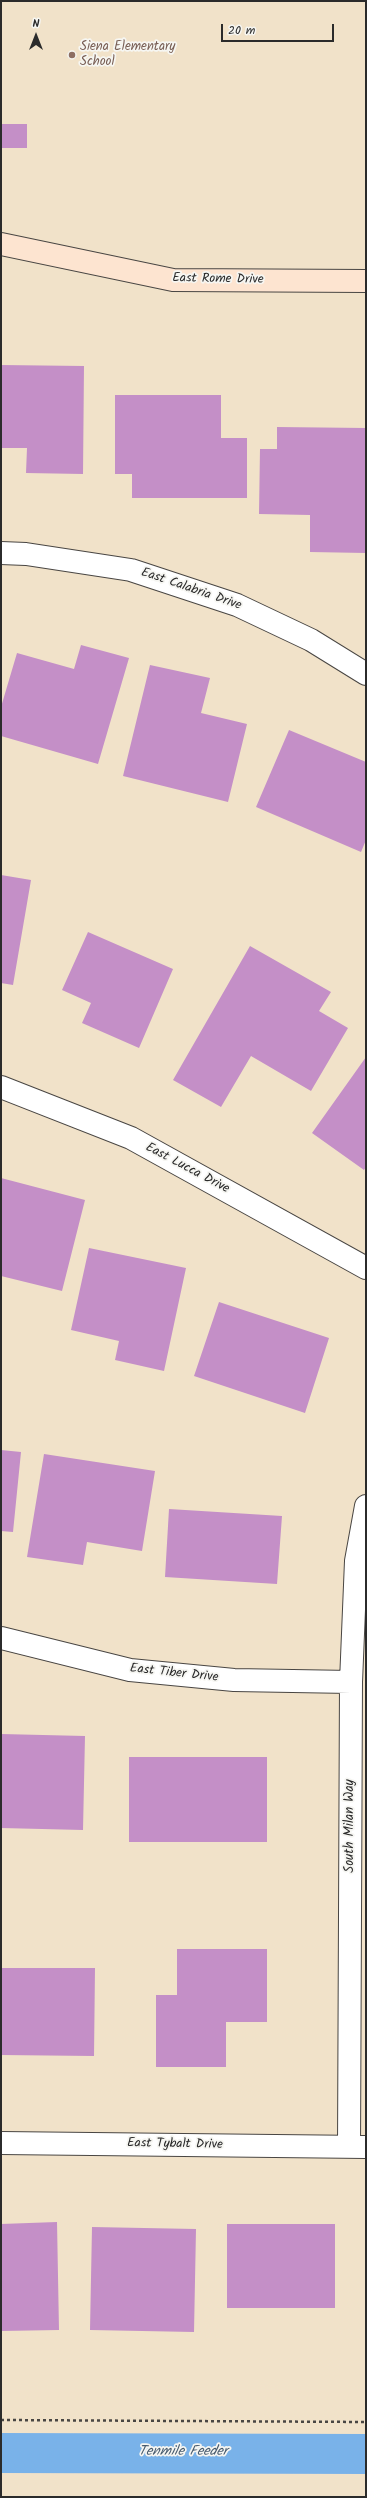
<!DOCTYPE html>
<html>
<head>
<meta charset="utf-8">
<style>
	body { margin:0 }
	#map { position:relative; width:367px; height:2498px; overflow:hidden; background:#f1e2c9; font-family:Kalam,sans-serif }
	canvas { display:block }
	.frame { position:absolute; inset:0; border:2px solid #2b2b2b; pointer-events:none }
	.north { position:absolute; left:16px; top:16px; width:40px; height:40px; -webkit-text-stroke:3px #f6f6f2; paint-order:stroke; rotate:0deg; font-size:11px; font-weight:700; line-height:16px; text-align:center; color:#2b2b2b }
	.north::after { content:''; display:block; margin:auto; width:14px; height:18px; background:#2b2b2b; clip-path:polygon(50% 0,100% 100%,50% 72%,0 100%) }
	.scale { position:absolute; left:221px; top:24px; width:113px; height:18px; box-sizing:border-box; border:2px solid #2b2b2b; border-top:0; padding-left:5px; font-size:12px; line-height:14px; white-space:nowrap; color:#2b2b2b; -webkit-text-stroke:3px #f6f6f2; paint-order:stroke }
</style>
</head>
<body>
<div id="map">
<canvas width="367" height="2498"></canvas>
<div class="frame"></div>
<div class="north">N</div>
<div class="scale">20 m</div>
</div>
<script>
const c = document.querySelector('canvas').getContext('2d');
c.lineJoin = 'round';
function toPath(rows) {
  const path = new Path2D();
  for (const r of rows) {
    path.moveTo(r[0], r[1]);
    for (let i = 2; i < r.length; i += 2) path.lineTo(r[i], r[i + 1]);
  }
  return path;
}
function stroke(path, color, width, dash) {
  c.strokeStyle = color;
  c.lineWidth = width;
  c.lineCap = dash ? 'butt' : 'round';
  c.setLineDash(dash || []);
  c.stroke(path);
}
function paint(path, color) {
  c.fillStyle = color;
  c.fill(path, 'evenodd');
}
function drawText(font, color, halo, rows, align = 'center') {
  c.font = font + ' Kalam,sans-serif';
  c.lineWidth = 3.5;
  c.setLineDash([]);
  c.textBaseline = 'middle';
  c.strokeStyle = halo;
  c.fillStyle = color;
  for (const [text, x, y, turn = 0] of rows) {
    c.save();
    c.translate(x, y);
    c.rotate((+turn || 0) * Math.PI / 180);
    c.textAlign = isNaN(turn) ? turn : align;
    if (halo) c.strokeText(text, 0, 0);
    c.fillText(text, 0, 0);
    c.restore();
  }
}
const canal = toPath([
	[1,2453,366,2454]
]);
const building = toPath([
	[1,124,27,124,27,148,1,148],
	[1,365,84,366,83,474,26,473,27,448,1,448],
	[115,395,221,395,221,438,247,438,247,498,132,498,132,474,115,474],
	[277,427,366,428,366,553,310,552,310,515,259,514,260,449,277,449],
	[81,645,129,658,98,764,1,736,1,707,17,653,74,669],
	[150,665,210,678,201,713,247,724,228,802,123,776],
	[289,730,366,762,366,840,361,852,256,807],
	[1,875,31,880,13,985,1,983],
	[88,932,173,969,139,1048,82,1023,91,1003,62,990],
	[250,946,331,992,319,1011,348,1028,311,1091,251,1056,221,1107,173,1080],
	[366,1057,366,1167,364,1170,312,1133],
	[1,1178,85,1200,62,1291,1,1276],
	[89,1248,186,1268,164,1371,115,1360,119,1341,71,1330],
	[219,1302,329,1338,305,1413,194,1376],
	[1,1450,21,1452,13,1532,1,1531],
	[44,1454,155,1471,142,1551,87,1542,83,1565,27,1557],
	[169,1509,282,1516,277,1584,165,1577],
	[1,1734,85,1736,83,1830,1,1828],
	[129,1757,267,1757,267,1842,129,1842],
	[177,1949,267,1949,267,2022,226,2022,226,2067,156,2067,156,1995,177,1995],
	[1,1968,95,1968,94,2056,1,2055],
	[57,2222,59,2330,1,2331,1,2224],
	[227,2224,335,2224,335,2308,227,2308],
	[92,2227,196,2229,194,2332,90,2330]
]);
const path = toPath([
	[1,2420,366,2422]
]);
const street = toPath([
	[1,553,26,554,131,570,237,605,311,640,366,674],
	[1,1087,131,1138,366,1268],
	[1,1638,130,1670,234,1680,351,1682],
	[1,2143,366,2147],
	[349,2147,351,1682,356,1561,366,1506]
]);
const secondary = toPath([
	[1,244,173,280,366,281]
]);
const markers = [
	[72,55,4,"#8d6e63"]
];
const educationNames = [
	["Siena Elementary",80,48],
	["School",80,63]
];
const streetNames = [
	["East Rome Drive",218,280,1],
	["East Calabria Drive",191,590,19],
	["East Lucca Drive",187,1169,28],
	["East Tiber Drive",174,1674,6],
	["South Milan Way",351,1826,-90],
	["East Tybalt Drive",175,2145,1]
];
const waterNames = [
	["Tenmile Feeder",183,2453]
];
stroke(canal, '#79b2e9', 40);
paint(building, '#c48fc7');
stroke(street, '#494643', 24);
stroke(secondary, '#494643', 24);
stroke(path, '#494643', 2.5, [3, 3]);
stroke(street, '#fff', 22);
stroke(secondary, '#fde4d0', 22);
for (const [x, y, r, color] of markers) {
  const dot = new Path2D();
  dot.arc(x, y, r, 0, 2 * Math.PI);
  c.fillStyle = color;
  c.fill(dot);
  stroke(dot, '#f6f6f2', 1.5);
}
drawText('13px', '#785e54', '#f6f6f2', educationNames, 'left');
drawText('13px', '#2b2b2b', '#f6f6f2', streetNames);
drawText('italic 14px', '#465a6e', '#f6f6f2', waterNames);
</script>
</body>
</html>
